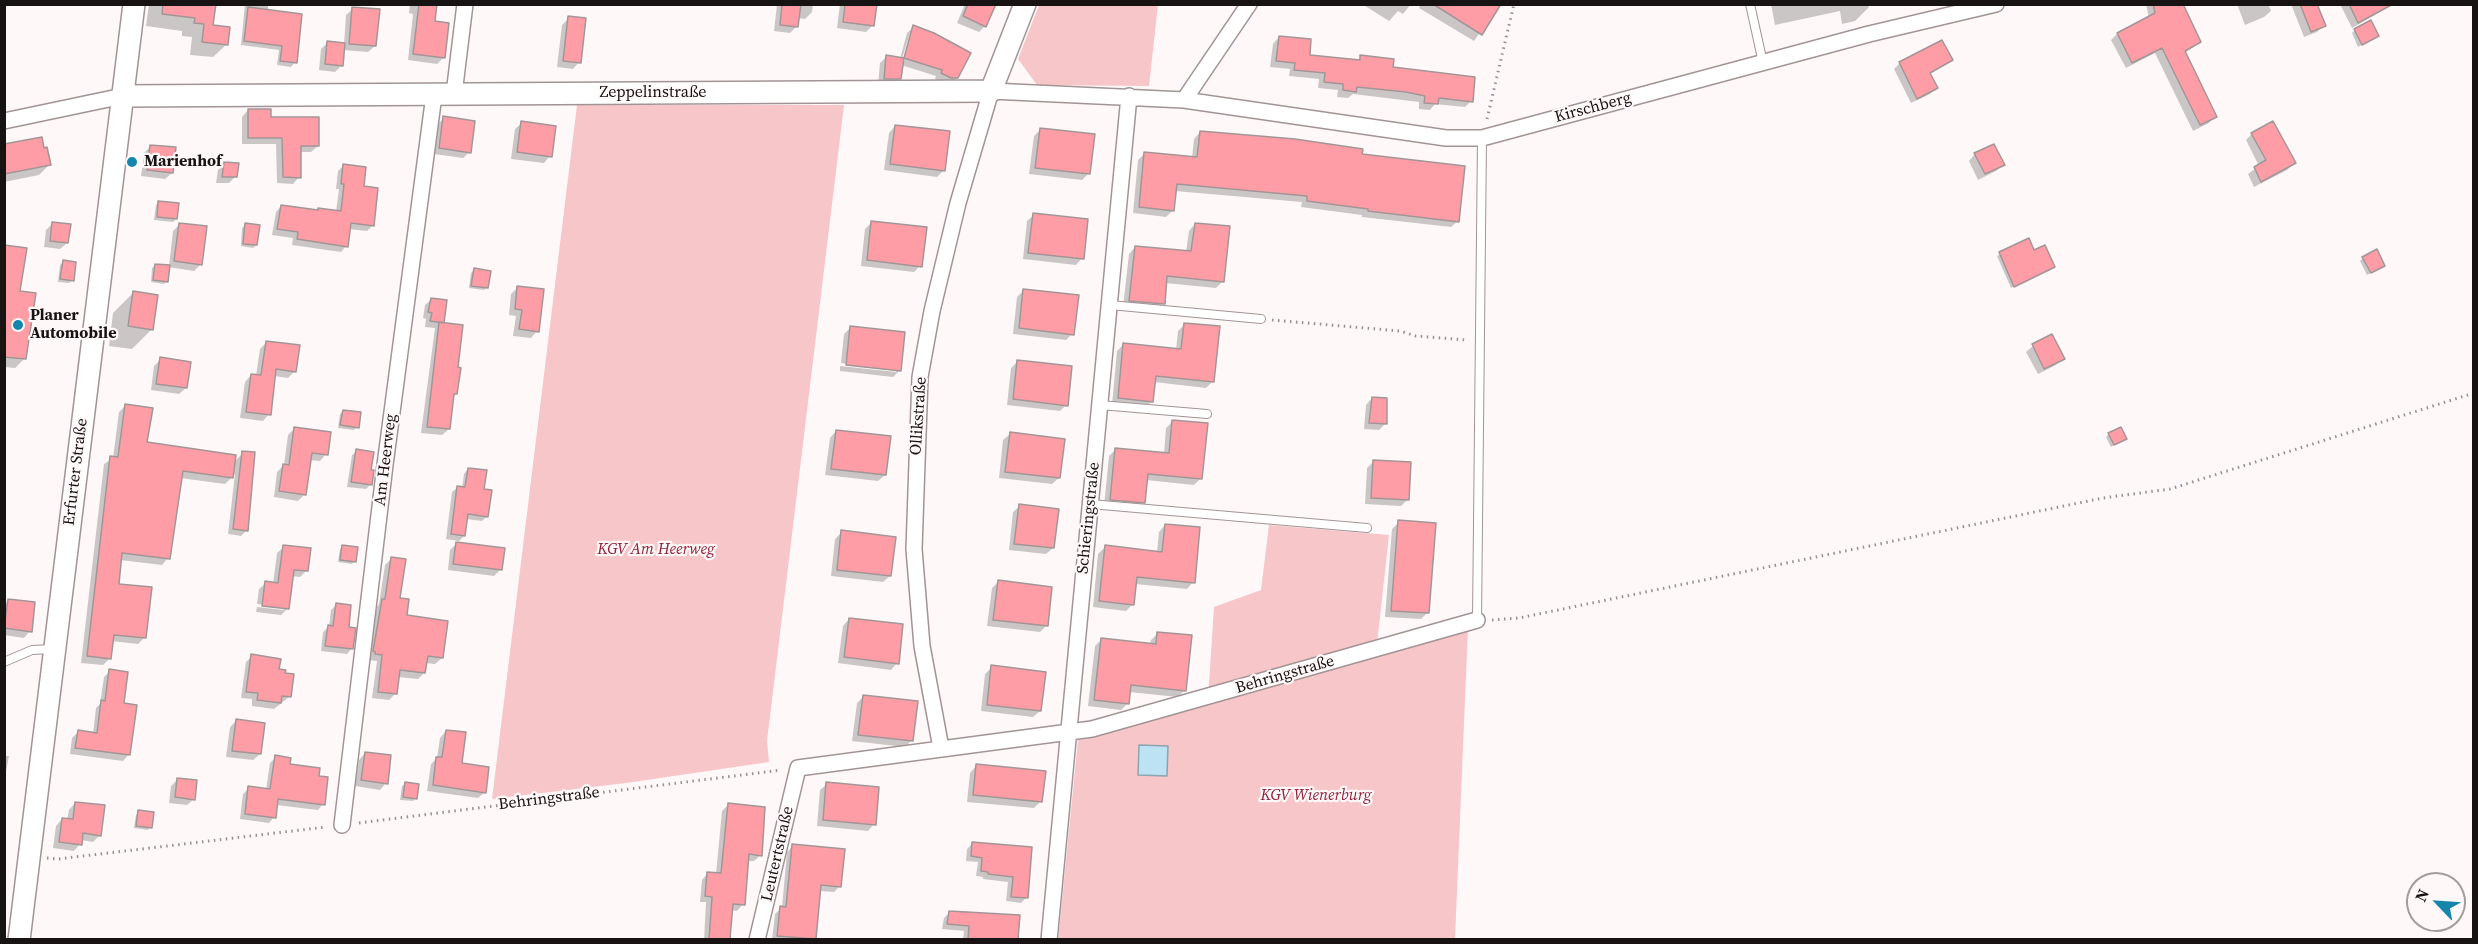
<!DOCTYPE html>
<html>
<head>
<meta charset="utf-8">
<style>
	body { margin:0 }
	#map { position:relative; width:2478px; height:944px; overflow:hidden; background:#fef8f8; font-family:"Source Serif 4",serif }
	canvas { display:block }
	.frame { position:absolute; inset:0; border:6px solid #181313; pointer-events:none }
	.north { position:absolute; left:2406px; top:872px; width:60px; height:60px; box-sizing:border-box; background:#fef8f8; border:2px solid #a29c9c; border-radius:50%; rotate:295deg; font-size:16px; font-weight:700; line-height:24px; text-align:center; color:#181313 }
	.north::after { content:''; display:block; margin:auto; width:21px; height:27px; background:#1486ac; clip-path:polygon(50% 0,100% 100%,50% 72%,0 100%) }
</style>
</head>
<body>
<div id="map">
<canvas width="2478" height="944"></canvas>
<div class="frame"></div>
<div class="north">N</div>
</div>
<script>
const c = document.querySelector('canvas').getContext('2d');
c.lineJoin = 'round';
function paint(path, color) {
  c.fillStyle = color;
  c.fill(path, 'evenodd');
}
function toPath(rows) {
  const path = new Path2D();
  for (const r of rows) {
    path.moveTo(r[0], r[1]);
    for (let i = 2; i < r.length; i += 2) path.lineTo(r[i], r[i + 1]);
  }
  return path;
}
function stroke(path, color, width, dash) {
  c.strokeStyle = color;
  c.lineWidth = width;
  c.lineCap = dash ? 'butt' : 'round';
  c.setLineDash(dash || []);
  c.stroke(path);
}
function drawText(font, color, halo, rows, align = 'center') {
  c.font = font + ' "Source Serif 4",serif';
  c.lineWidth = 4.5;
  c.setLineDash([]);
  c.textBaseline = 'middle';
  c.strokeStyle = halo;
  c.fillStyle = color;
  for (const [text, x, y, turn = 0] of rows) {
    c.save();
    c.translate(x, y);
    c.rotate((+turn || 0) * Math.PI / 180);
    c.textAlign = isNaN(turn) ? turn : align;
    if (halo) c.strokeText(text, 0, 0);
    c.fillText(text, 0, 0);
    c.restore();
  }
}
const green = toPath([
	[1039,5,1158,5,1149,86,1037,85,1018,59],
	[577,105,844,105,767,741,769,762,626,783,492,799],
	[1269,525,1389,535,1376,653,1468,628,1455,939,1058,940,1078,740,1208,700,1214,607,1261,590]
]);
const water = toPath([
	[1139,745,1168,746,1167,776,1138,775,1139,745]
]);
const shadow = toPath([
	[149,4,214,4,212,27,227,44,213,57,190,55,192,37,182,36,182,31,146,26],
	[245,4,268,4,268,10,295,62,291,67,277,65,279,50,241,45],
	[410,4,435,4,433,22,444,57,437,64,408,60,413,14,409,13],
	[777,4,813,4,812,12,805,19,797,18,797,26,790,33,774,31],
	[840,4,875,4,873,25,866,32,837,28],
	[965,4,995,4,985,26,979,32,957,23],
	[1362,4,1411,4,1403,14,1398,11,1389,21],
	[1421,4,1493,4,1497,7,1474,41,1419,8],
	[1771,4,1868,4,1869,7,1855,21,1842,24,1840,11,1775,25],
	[2146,4,2183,4,2199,42,2185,53,2215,116,2209,123,2193,131,2155,53,2126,68,2111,40,2117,34,2149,18],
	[2237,4,2268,4,2271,11,2264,17,2245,25],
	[2291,4,2316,4,2324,25,2317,32,2304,37],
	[2340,4,2394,4,2352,28],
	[353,9,375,46,368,52,343,50,342,65,335,72,319,70,321,49,327,43,344,44,346,15],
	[569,18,579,62,573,69,557,67,562,25],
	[914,27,957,78,950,84,944,84,935,79,936,76,901,65,900,78,893,85,878,85,880,63,886,57,900,59,907,33],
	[910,33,913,33,903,65,900,65],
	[2355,30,2377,36,2358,47,2352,33],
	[1279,37,1308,56,1356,61,1361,57,1471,101,1465,107,1435,104,1430,110,1419,109,1419,102,1353,94,1348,98,1337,97,1338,90,1318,88,1319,79,1289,76,1290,69,1270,67,1273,44],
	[1951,60,1929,74,1936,88,1930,94,1911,103,1894,69,1900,63],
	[248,110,269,118,318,146,311,152,300,152,299,177,293,184,277,183,276,144,242,144,242,117],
	[444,118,470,152,463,158,434,154,438,124],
	[522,123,550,156,544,163,511,159,515,129],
	[895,126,944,170,937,177,884,170,889,133],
	[1040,130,1089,173,1082,180,1029,174,1034,136],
	[1200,132,1360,156,1458,221,1451,227,1362,217,1362,215,1301,207,1302,202,1175,191,1173,210,1166,217,1133,213,1138,160,1145,153,1192,158,1194,139],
	[2252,134,2294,163,2287,170,2254,187,2248,174,2259,166,2246,140],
	[4,146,49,165,39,175,4,182],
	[151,146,172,173,165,179,141,176,144,153],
	[1975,154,2003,165,1996,171,1978,180,1969,161],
	[225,163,236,176,229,183,216,183,218,170],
	[343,166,363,188,373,225,367,231,348,229,346,246,341,252,292,245,293,238,272,235,276,212,281,206,317,212,336,212,339,189,336,189,338,171],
	[159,202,176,219,173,222,154,220,156,205],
	[1034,215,1082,258,1076,265,1023,259,1027,221],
	[872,222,920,266,914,272,861,266,865,229],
	[53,223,67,243,60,249,44,247,46,230],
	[180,224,201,264,194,271,168,267,167,281,164,284,151,282,152,268,155,265,169,266,173,231],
	[1195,224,1223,281,1216,288,1165,283,1163,303,1157,310,1123,307,1129,254,1135,247,1186,252,1189,231],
	[245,225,256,245,253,248,241,246,242,228],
	[2028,240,2033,252,2054,267,2011,288,1997,256],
	[4,246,19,293,25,358,15,368,4,367],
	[2363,258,2381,268,2367,275,2360,261],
	[63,262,72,281,69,283,58,282,60,265],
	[474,270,487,288,484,290,469,288,471,273],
	[518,287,537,331,531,338,513,336,516,316,509,315,511,294],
	[1024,290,1072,334,1066,340,1013,334,1017,297],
	[133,293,152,329,132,349,109,346,113,313],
	[432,299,443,324,456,369,456,394,452,397,449,429,442,435,421,433,435,328,425,327,426,319,423,318,425,305],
	[1185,324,1213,381,1206,388,1154,382,1152,401,1145,408,1112,405,1117,351,1124,344,1176,350,1178,331],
	[851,327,899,371,893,377,840,371,840,366,896,372,896,369,841,363,844,334],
	[267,342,295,371,288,378,274,376,269,414,263,421,240,418,245,382,251,375,256,376,260,349],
	[2033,346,2063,358,2056,365,2038,374,2026,352],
	[161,359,186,388,179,394,151,390,154,366],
	[1018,361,1066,405,1060,411,1007,405,1011,368],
	[1372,398,1385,424,1379,430,1364,429,1366,405],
	[126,405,146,443,234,462,243,453,246,531,241,536,228,534,235,474,225,484,180,478,168,558,162,565,120,560,118,585,145,637,138,644,111,641,109,659,103,665,81,663,104,464,113,458,119,412],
	[343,411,357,427,354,430,338,428,340,414],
	[1173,421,1201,478,1194,485,1146,480,1144,502,1137,509,1104,506,1109,456,1116,449,1164,454,1166,428],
	[294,429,326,454,320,461,309,460,305,494,298,501,274,497,277,472,284,465,288,435],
	[836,431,885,475,878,481,825,475,830,438],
	[1010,434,1059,478,1052,484,999,478,1003,440],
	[2109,434,2125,439,2111,447,2106,437],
	[357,451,369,471,371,484,366,489,347,487,352,455],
	[1374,461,1407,500,1401,506,1365,504,1367,468],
	[468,469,483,491,487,516,482,521,466,519,464,536,459,541,446,539,452,492,457,488,462,488,464,474],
	[1020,506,1053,548,1046,554,1009,550,1013,512],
	[1399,522,1427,613,1421,619,1385,617,1392,529],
	[1165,525,1193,582,1187,589,1135,584,1133,604,1126,611,1093,607,1098,554,1105,547,1157,552,1159,532],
	[842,532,890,576,883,582,831,576,835,539],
	[457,543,501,569,494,576,448,570,450,550],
	[343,546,354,561,352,564,338,562,340,549],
	[284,547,306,571,300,577,291,576,287,609,281,615,256,612,257,607,284,610,284,607,257,604,259,589,266,583,273,584,277,553],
	[391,559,399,599,405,617,442,658,435,664,425,663,424,673,418,679,398,677,396,693,389,700,372,698,377,661,369,660,370,658,367,657,377,607,379,604,385,565],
	[998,582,1047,625,1040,632,987,626,992,588],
	[9,600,30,631,24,638,4,635,4,605],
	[336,605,347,629,352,648,347,654,321,651,323,632,329,627,331,610],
	[849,619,897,663,891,670,838,663,843,626],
	[1158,633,1185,690,1178,697,1129,692,1127,704,1121,710,1088,706,1095,646,1101,640,1150,645,1151,640],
	[252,656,278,670,289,697,274,709,252,706,252,699,241,698,246,662],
	[992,667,1040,711,1033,717,981,711,985,674],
	[110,671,122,704,129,754,123,761,70,754,72,738,78,732,93,734,96,708,100,704,104,677],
	[863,697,912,740,905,747,852,741,857,703],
	[237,720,260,754,253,760,226,757,230,727],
	[446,731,460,765,485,792,478,798,427,791,431,764,437,758,440,738],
	[365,753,386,783,380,790,355,786,359,760],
	[4,756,9,756,4,782],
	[276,757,288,766,317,777,323,804,318,810,276,805,274,817,269,823,240,819,243,794,249,788,266,790,270,763],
	[976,766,1041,801,1034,808,967,802,970,773],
	[177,780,194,799,187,805,169,803,171,786],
	[405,784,416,798,413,801,400,800,402,786],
	[827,784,874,824,868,831,817,826,820,790],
	[75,803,100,835,93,842,81,840,80,844,74,851,53,848,56,826,62,819,67,820,69,810],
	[728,805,761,855,754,861,747,861,743,904,737,911,731,910,729,940,704,940,706,902,700,902,702,880,708,873,716,874,722,811],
	[139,812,150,827,148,830,134,828,136,815],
	[973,843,1031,848,1027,897,1021,903,1006,901,1008,882,983,879,983,877,976,876,978,862,966,861,967,849],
	[793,846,840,886,834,892,819,891,814,940,772,940,775,914,782,907,787,852],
	[950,912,1019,917,1017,940,963,940,964,931,942,929,944,918]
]);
const building = toPath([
	[163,4,216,4,213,25,230,27,228,45,202,42,204,24,194,23,195,18,162,14,163,4],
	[419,4,437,4,435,21,449,23,445,58,413,54,419,4],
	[782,4,801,4,798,27,780,25,782,4],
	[845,4,877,4,874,26,843,22,845,4],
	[968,4,996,4,986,27,963,16,968,4],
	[1433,4,1501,4,1482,35,1433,4],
	[2153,4,2183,4,2201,42,2185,51,2217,117,2200,125,2162,48,2132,63,2117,33,2155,13,2153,4],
	[2300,4,2317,4,2326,26,2311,32,2300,4],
	[2349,4,2393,4,2358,23,2349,4],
	[248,7,302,14,297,63,280,61,282,46,244,41,248,7],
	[352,7,380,9,376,46,349,44,352,7],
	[568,16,586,18,581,63,563,61,568,16],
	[2371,20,2379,36,2362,45,2354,29,2371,20],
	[913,25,934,33,971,53,958,78,951,78,941,73,942,70,904,58,913,25],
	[1279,36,1311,39,1310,55,1360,60,1360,55,1394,59,1393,67,1475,77,1473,102,1439,98,1438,104,1424,103,1425,96,1406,92,1357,87,1356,92,1343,90,1343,84,1324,82,1325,73,1294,70,1295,63,1276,61,1279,36],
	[1942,40,1953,60,1930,73,1938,88,1917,99,1899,62,1942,40],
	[327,41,345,43,343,66,325,64,327,41],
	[886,55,904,58,901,79,884,79,886,55],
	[248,109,271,109,271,117,319,117,319,146,301,146,301,178,283,177,282,138,248,138,248,109],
	[443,116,475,121,471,153,439,148,443,116],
	[521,121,556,126,552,157,517,152,521,121],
	[2273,121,2296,163,2261,182,2254,167,2266,160,2251,133,2273,121],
	[895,125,950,131,945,171,890,164,895,125],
	[1040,128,1095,134,1090,174,1035,168,1040,128],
	[1200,131,1295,139,1363,149,1362,154,1465,166,1459,222,1368,211,1368,209,1307,201,1307,196,1177,184,1174,211,1139,207,1144,152,1197,157,1200,131],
	[42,137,44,148,47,147,51,165,4,174,4,144,42,137],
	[1994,144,2005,165,1985,174,1974,153,1994,144],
	[150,145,176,147,173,173,147,170,150,145],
	[224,162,239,163,237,177,222,177,224,162],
	[343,164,366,167,364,186,378,188,374,226,351,223,348,247,297,239,298,232,277,229,281,205,318,210,318,208,341,211,344,184,341,184,343,164],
	[158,201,179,203,177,219,157,217,158,201],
	[1033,213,1088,219,1084,259,1028,253,1033,213],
	[871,221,927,227,922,267,867,260,871,221],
	[52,222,71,224,68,243,50,241,52,222],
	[179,223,207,226,202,265,174,261,179,223],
	[245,223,260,225,257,245,243,244,245,223],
	[1195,223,1230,226,1224,282,1167,276,1165,304,1129,301,1135,246,1191,251,1195,223],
	[2029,238,2034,250,2045,245,2055,267,2014,287,1999,252,2029,238],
	[4,245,27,248,20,291,36,293,26,359,4,357,4,245],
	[2377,249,2385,266,2371,273,2362,257,2377,249],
	[63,260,76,262,74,281,60,279,63,260],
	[155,264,170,265,168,282,153,280,155,264],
	[474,268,491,271,488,288,471,286,474,268],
	[517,286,544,289,539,332,519,329,522,310,515,309,517,286],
	[1023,289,1079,295,1074,335,1019,328,1023,289],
	[133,291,158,295,153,330,128,326,133,291],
	[431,298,447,300,444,323,430,321,432,313,428,312,431,298],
	[439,322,463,325,458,367,461,368,457,394,454,394,450,429,427,427,439,322],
	[1184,323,1220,326,1214,382,1156,376,1153,402,1118,398,1123,343,1181,349,1184,323],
	[850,326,905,332,901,371,846,365,850,326],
	[2052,334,2065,359,2044,369,2032,344,2052,334],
	[266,341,300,345,296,372,276,369,271,415,246,412,251,374,261,375,266,341],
	[160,357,191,362,187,388,156,384,160,357],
	[1017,360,1072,366,1068,406,1013,399,1017,360],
	[1372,397,1387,398,1387,424,1369,423,1372,397],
	[125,404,153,408,147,442,236,455,233,478,183,471,170,559,122,553,119,584,152,587,146,638,114,635,111,659,87,656,110,456,118,457,125,404],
	[343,410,361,412,359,428,340,425,343,410],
	[1172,420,1208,423,1202,479,1148,474,1145,503,1110,500,1115,448,1169,453,1172,420],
	[294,427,331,432,328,455,312,453,306,495,279,491,283,464,289,465,294,427],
	[2121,427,2127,439,2114,445,2108,433,2121,427],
	[836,430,891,436,886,475,831,469,836,430],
	[1010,432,1065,439,1060,478,1005,472,1010,432],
	[356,449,374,452,371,470,374,470,372,485,351,482,356,449],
	[242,451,255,452,248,531,233,529,242,451],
	[1373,460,1411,462,1409,500,1371,498,1373,460],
	[468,468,487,470,484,489,492,490,488,517,468,514,465,536,451,534,457,486,465,487,468,468],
	[1019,504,1059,509,1054,548,1014,544,1019,504],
	[1398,520,1436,523,1429,613,1391,611,1398,520],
	[1165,524,1200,527,1195,583,1137,577,1134,605,1099,601,1105,545,1162,552,1165,524],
	[841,530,896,537,891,576,837,570,841,530],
	[456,542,505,548,502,570,453,564,456,542],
	[283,545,311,548,308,571,294,570,289,609,262,606,265,581,278,583,283,545],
	[342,545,358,547,356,562,340,560,342,545],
	[391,557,406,559,400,598,409,599,407,615,448,621,443,658,428,656,425,673,400,670,397,694,378,692,382,655,375,654,375,652,373,651,382,599,385,599,391,557],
	[998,580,1052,587,1048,626,993,620,998,580],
	[8,599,35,602,32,632,4,628,8,599],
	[336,603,351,605,349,627,356,628,353,649,325,646,328,625,333,626,336,603],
	[849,618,903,624,899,664,844,657,849,618],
	[1157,632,1192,635,1186,691,1131,685,1129,704,1094,700,1101,638,1156,644,1157,632],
	[251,654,281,659,279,669,286,670,285,673,294,674,291,697,282,696,281,703,257,700,258,693,246,692,251,654],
	[991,665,1046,672,1041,711,987,705,991,665],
	[109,669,128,672,124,703,137,705,130,755,75,748,78,730,97,733,101,700,105,701,109,669],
	[863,695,918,701,913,741,858,735,863,695],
	[236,719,265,723,261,754,232,751,236,719],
	[446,730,466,732,462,763,489,767,486,793,433,785,436,757,442,757,446,730],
	[365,752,391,755,388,784,361,780,365,752],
	[275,755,291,758,290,764,320,768,319,776,328,777,325,805,278,799,276,818,245,814,248,786,270,789,275,755],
	[976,764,1046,771,1042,802,973,795,976,764],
	[177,778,197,780,195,800,175,797,177,778],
	[405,782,419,784,417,799,403,797,405,782],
	[826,782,879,787,876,825,823,820,826,782],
	[75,802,105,805,101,836,83,833,82,845,59,842,62,818,73,819,75,802],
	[728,803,765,807,762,856,749,854,745,905,733,904,730,939,709,939,712,897,705,896,707,872,721,873,728,803],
	[138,810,154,812,152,828,136,826,138,810],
	[972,842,1032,847,1028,898,1011,897,1013,877,988,874,988,872,981,871,982,858,971,856,972,842],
	[792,844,845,849,841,887,821,885,816,939,777,936,780,906,786,907,792,844],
	[949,911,1020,915,1018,939,968,939,969,926,947,924,949,911]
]);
const path = toPath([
	[1487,119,1514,4],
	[1272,320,1400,331,1416,336,1467,340],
	[1492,620,1519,618,2103,498,2170,489,2474,393],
	[359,823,781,770],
	[47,858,58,859,326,827]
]);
const lane = toPath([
	[1750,4,1763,63],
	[1110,305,1261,319],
	[1100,405,1207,414],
	[1090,504,1367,528],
	[1477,620,1482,138],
	[4,662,32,650,53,649]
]);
const street = toPath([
	[454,94,465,4],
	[1184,100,1249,4],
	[4,121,123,96],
	[941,748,922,646,914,549,920,377,932,311,958,203,991,91,1184,100,1446,138,1482,138,1869,34,1996,4],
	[342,825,385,465,434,95],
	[757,940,798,768,1092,729,1477,620],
	[1049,940,1129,96]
]);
const secondary = toPath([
	[123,96,991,91,1025,4],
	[19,940,134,4]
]);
const markers = [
	[132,162,6,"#1486ac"],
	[18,325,6,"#1486ac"]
];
const streetNames = [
	["Zeppelinstraße",653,93],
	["Kirschberg",1593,108,-15],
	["Ollikstraße",919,416,-86],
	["Am Heerweg",386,460,-83],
	["Erfurter Straße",76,472,-83],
	["Schieringstraße",1089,518,-84],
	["Behringstraße",1285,675,-16],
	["Behringstraße",549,799,-7],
	["Leutertstraße",778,854,-77]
];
const poiNames = [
	["Marienhof",144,162],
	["Planer",30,316],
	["Automobile",30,334]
];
const parkNames = [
	["KGV Am Heerweg",656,550],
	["KGV Wienerburg",1316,796]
];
paint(green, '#f7c6c9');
paint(water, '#bce2f3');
stroke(water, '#8ba4b0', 1.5);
paint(shadow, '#0003');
paint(building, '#fe9da6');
stroke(building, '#a39596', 1.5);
stroke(lane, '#a29495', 10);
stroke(street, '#a29495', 18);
stroke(secondary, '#a29495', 24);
stroke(path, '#969090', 3, [1.5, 4.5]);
stroke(lane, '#fff', 8);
stroke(street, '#fff', 15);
stroke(secondary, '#fff', 21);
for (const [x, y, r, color] of markers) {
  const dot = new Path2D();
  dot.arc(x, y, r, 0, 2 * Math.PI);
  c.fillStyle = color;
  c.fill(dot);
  stroke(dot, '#fef8f8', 2);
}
drawText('16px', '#181313', '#fef8f8', streetNames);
drawText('bold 16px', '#181313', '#fef8f8', poiNames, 'left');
drawText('italic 16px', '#91223a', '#fef8f8', parkNames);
</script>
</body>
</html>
